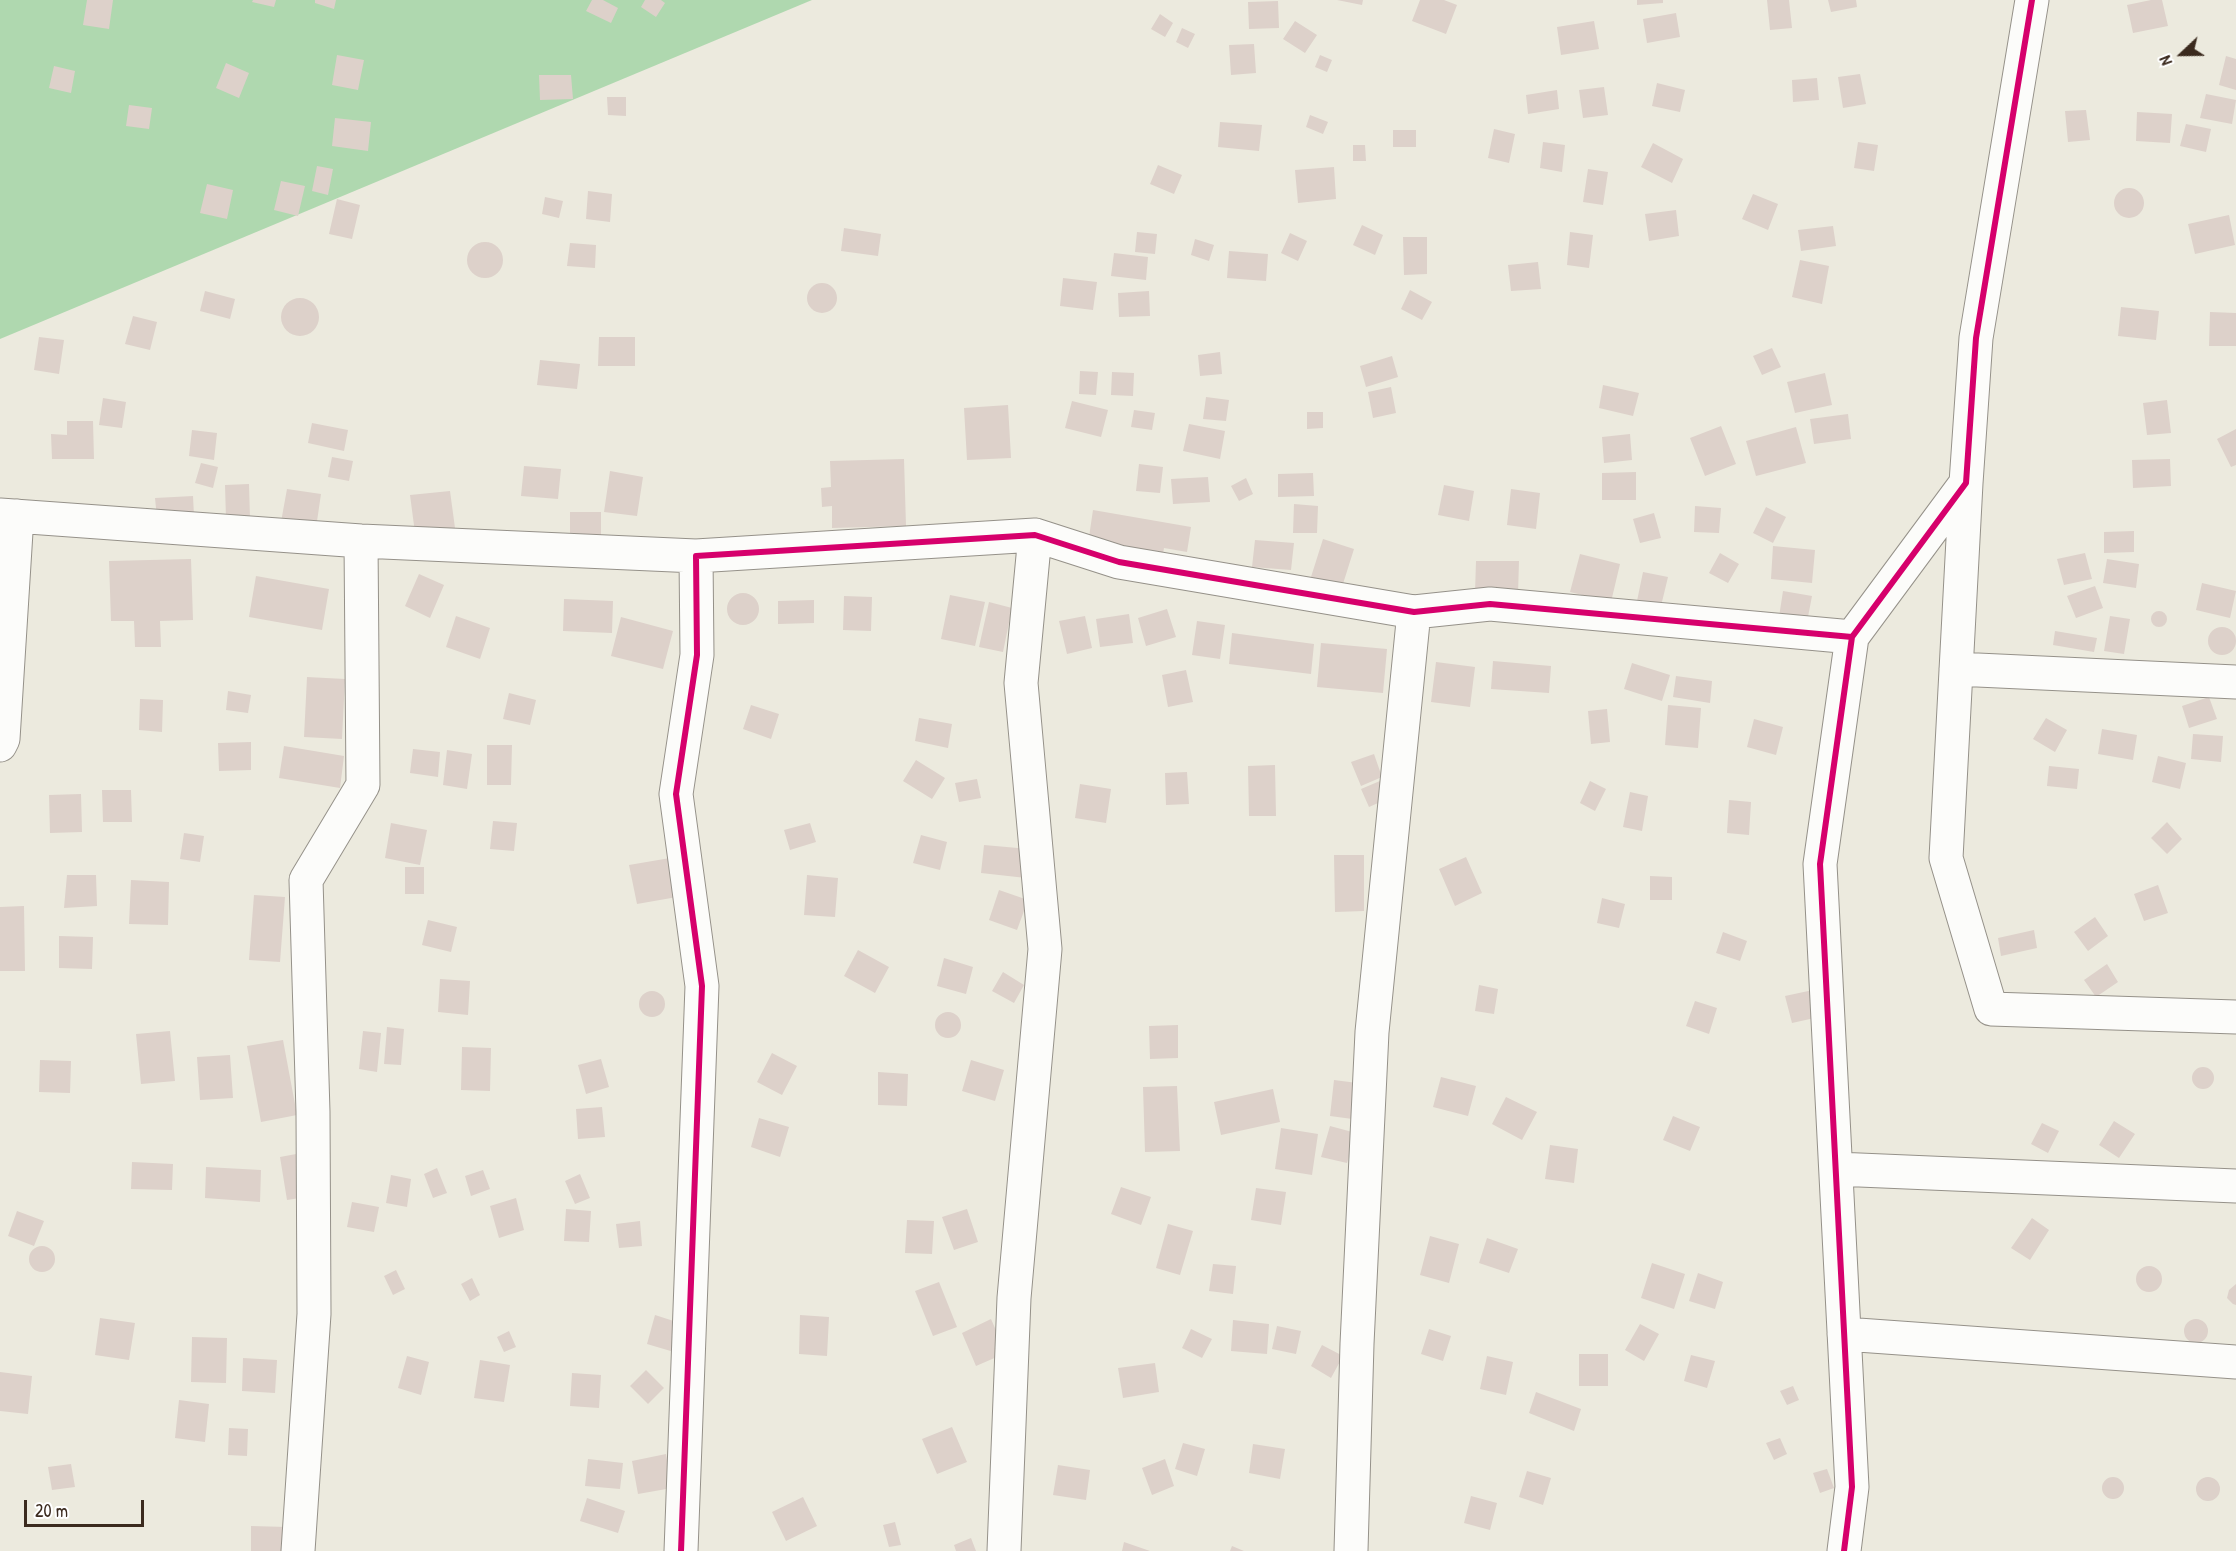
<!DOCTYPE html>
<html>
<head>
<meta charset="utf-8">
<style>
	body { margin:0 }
	#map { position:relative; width:2236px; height:1551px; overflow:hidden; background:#eceade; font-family:"Patrick Hand",sans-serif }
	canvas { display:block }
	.north { position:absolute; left:2152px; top:24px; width:60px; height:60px; -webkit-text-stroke:4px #fff; paint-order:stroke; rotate:248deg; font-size:16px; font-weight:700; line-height:24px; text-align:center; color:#3b2a1e }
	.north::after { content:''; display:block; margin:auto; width:21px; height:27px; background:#3b2a1e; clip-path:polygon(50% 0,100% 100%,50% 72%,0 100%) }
	.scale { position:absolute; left:24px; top:1500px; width:120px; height:27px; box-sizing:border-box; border:3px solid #3b2a1e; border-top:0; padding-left:8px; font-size:18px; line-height:21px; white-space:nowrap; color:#3b2a1e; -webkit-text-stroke:4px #fff; paint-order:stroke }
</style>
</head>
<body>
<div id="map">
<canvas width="2236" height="1551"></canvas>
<div class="north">N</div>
<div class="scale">20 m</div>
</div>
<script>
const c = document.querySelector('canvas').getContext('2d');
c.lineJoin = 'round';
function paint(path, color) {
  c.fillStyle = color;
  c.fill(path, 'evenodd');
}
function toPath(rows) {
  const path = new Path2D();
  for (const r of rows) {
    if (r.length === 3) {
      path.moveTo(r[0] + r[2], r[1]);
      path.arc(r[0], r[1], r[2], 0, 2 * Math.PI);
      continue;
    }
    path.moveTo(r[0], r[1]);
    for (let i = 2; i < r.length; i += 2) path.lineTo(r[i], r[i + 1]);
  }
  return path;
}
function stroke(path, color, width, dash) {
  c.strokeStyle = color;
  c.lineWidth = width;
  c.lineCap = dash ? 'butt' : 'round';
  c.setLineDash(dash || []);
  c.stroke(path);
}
const green = toPath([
	[0,0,812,0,0,339]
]);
const building = toPath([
	[87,0,113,0,109,29,83,25],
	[253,0,276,0,274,7,252,2],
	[315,0,336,0,334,9,315,3],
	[592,0,603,0,618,8,611,23,586,11],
	[645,0,661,0,665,3,656,17,641,7],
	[1337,0,1363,0,1362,5],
	[1420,0,1444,0,1457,5,1446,34,1412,21],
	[1637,0,1663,0,1663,3,1637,5],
	[1767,0,1789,0,1792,28,1770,30],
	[1828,0,1856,0,1857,7,1831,12],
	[2151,0,2162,0,2168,26,2133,33,2127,5],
	[1278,1,1279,28,1249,29,1248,2],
	[1676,13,1680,37,1647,43,1643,19],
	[1160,14,1173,23,1165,37,1151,29],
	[1295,21,1317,35,1305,53,1283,39],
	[1594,21,1599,49,1561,55,1557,27],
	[1182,28,1195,34,1188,48,1176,42],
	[1254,44,1256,73,1231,75,1229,45],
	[337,55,364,60,358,90,332,85],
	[1320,55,1332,60,1327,72,1315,67],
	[2226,56,2236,59,2236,90,2219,85],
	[226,63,249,73,239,98,216,88],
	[54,66,75,71,71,93,49,88],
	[1860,74,1866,104,1843,108,1838,77],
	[539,75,571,75,573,99,540,100],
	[1817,78,1819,100,1793,102,1792,80],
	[1657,83,1685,90,1680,112,1652,106],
	[1604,87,1608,115,1583,118,1579,90],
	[1557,90,1559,109,1528,114,1526,95],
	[2206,94,2236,100,2232,124,2200,118],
	[607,97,626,97,626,116,608,115],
	[129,105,152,108,149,129,126,126],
	[2086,110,2090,140,2068,142,2065,111],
	[2137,112,2172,114,2170,143,2136,141],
	[1310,115,1328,122,1323,134,1306,127],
	[335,118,371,122,368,151,332,146],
	[1220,122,1262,125,1259,151,1218,147],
	[2186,124,2211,129,2206,152,2180,146],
	[1494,129,1515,134,1509,163,1488,158],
	[1393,130,1416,130,1416,147,1393,147],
	[1543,142,1565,145,1562,172,1540,168],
	[1858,142,1878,145,1874,171,1854,168],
	[1653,143,1683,159,1672,183,1641,167],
	[1353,145,1365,145,1366,161,1353,161],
	[1158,165,1182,175,1174,194,1150,184],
	[317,166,333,169,328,195,312,191],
	[1334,167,1336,199,1298,203,1295,170],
	[1588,169,1608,172,1603,205,1583,202],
	[281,181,305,186,298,216,274,210],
	[207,184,233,190,227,219,200,213],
	[2129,203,15],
	[588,191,612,194,610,222,586,219],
	[1753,194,1778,204,1768,230,1742,219],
	[545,197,563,201,559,218,542,214],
	[337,199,360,205,352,239,329,234],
	[1676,210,1679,236,1649,241,1645,214],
	[2229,215,2235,245,2195,254,2188,224],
	[1362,225,1383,235,1375,255,1353,245],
	[1833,226,1836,246,1801,251,1798,230],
	[844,228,881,234,878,256,841,251],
	[1137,232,1157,234,1155,254,1135,252],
	[1570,232,1593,235,1589,268,1567,265],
	[1290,233,1307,241,1298,261,1281,253],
	[1403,237,1427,237,1427,274,1404,275],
	[1195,239,1214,245,1209,261,1191,255],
	[485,260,18],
	[570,243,596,245,595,268,567,266],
	[1229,251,1268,254,1266,281,1227,278],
	[1114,253,1148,257,1146,280,1111,276],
	[1800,260,1829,266,1822,304,1792,297],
	[1538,262,1541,289,1511,291,1508,265],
	[1063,278,1097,282,1093,310,1060,306],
	[822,298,15],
	[1410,290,1432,302,1422,320,1401,309],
	[205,291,235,299,230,319,200,311],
	[1149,291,1150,316,1119,317,1118,293],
	[300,317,19],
	[2121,307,2159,311,2156,340,2118,336],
	[2210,312,2236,313,2236,346,2209,346],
	[133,316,157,322,150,350,125,344],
	[39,337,64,340,59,374,34,370],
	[599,337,635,337,635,366,598,366],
	[1772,348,1781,367,1762,375,1753,356],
	[1220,352,1222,374,1200,376,1198,355],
	[1392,356,1398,377,1366,387,1360,366],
	[540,360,580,364,577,389,537,385],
	[1080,371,1098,372,1096,395,1079,394],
	[1112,372,1134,373,1133,396,1111,395],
	[1825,373,1832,405,1795,413,1787,382],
	[1603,385,1639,393,1633,416,1599,408],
	[1391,387,1396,413,1373,418,1368,392],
	[1206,397,1229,400,1226,421,1203,419],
	[103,398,126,402,122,428,99,425],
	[2167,400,2171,433,2147,435,2143,403],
	[1072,401,1108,410,1101,437,1065,428],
	[1008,405,1011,458,967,460,964,408],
	[1134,410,1155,413,1152,430,1131,427],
	[1307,412,1323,412,1323,428,1307,429],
	[1848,414,1851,439,1814,444,1810,419],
	[67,421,93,421,94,459,52,459,51,434,67,435],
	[312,423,348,430,344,451,308,443],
	[1189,424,1225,431,1220,459,1183,451],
	[1721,426,1736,464,1705,476,1690,438],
	[1796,427,1806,463,1756,476,1746,441],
	[2236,429,2236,465,2231,467,2217,439],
	[192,430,217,433,214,460,189,456],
	[1630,434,1632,460,1604,463,1602,437],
	[332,457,353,461,349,481,328,477],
	[904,459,906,526,832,528,832,506,822,507,821,488,831,487,830,461],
	[2170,459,2171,486,2133,488,2132,460],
	[201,463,218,467,213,488,195,483],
	[1139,464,1163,467,1160,493,1136,491],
	[524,466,561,469,558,499,521,496],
	[610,471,643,477,637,516,604,512],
	[1636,472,1636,500,1602,500,1602,473],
	[1313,473,1314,496,1278,497,1278,474],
	[1208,477,1210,502,1173,504,1171,479],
	[1246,478,1253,494,1239,501,1231,486],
	[249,484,250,518,226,519,225,485],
	[1444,485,1474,491,1469,521,1438,515],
	[287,489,321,494,316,528,281,522],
	[1511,489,1540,493,1536,529,1507,525],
	[450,491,455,528,415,533,410,495],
	[193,496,194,516,157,518,155,498],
	[1294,504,1318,506,1317,533,1293,533],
	[1695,506,1721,508,1719,533,1694,532],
	[1766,507,1786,517,1773,543,1753,533],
	[1093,510,1191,527,1187,552,1164,548,1162,559,1106,550,1108,540,1089,537],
	[570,512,601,512,601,544,570,544],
	[1654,513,1661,538,1640,543,1633,519],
	[2134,531,2134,552,2104,553,2104,532],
	[1323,539,1354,549,1342,587,1311,577],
	[1255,540,1294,543,1291,570,1252,567],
	[1773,546,1815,550,1812,583,1771,579],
	[1720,553,1739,564,1728,583,1709,573],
	[2085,553,2092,579,2064,585,2057,559],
	[1580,554,1620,564,1611,602,1570,592],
	[191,559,193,620,160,621,161,647,135,647,134,621,111,621,109,561],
	[2107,559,2139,564,2136,588,2103,583],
	[1476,561,1519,561,1518,594,1475,593],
	[1643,572,1668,577,1661,606,1637,601],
	[419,574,444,585,430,618,405,606],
	[256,576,329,589,322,630,249,617],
	[2202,583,2236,591,2230,618,2196,610],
	[2095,586,2103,608,2076,618,2067,596],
	[1783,591,1812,596,1807,622,1779,617],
	[743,609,16],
	[950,595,985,602,975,646,941,639],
	[844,596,872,597,871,631,843,630],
	[564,599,613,601,612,633,563,631],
	[814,600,814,623,778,624,778,601],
	[989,602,1012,608,1003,652,979,647],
	[1167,609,1176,637,1146,646,1138,618],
	[2159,619,8],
	[1129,614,1133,643,1100,647,1096,619],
	[456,616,490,628,480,659,446,647],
	[1085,616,1092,648,1067,654,1059,621],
	[2110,616,2130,619,2124,654,2104,651],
	[621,617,673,631,663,669,611,656],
	[1197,621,1225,625,1220,659,1192,655],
	[2222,641,14],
	[2055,631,2097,638,2094,652,2053,645],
	[1232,633,1314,644,1311,674,1229,664],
	[1321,643,1387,649,1383,693,1317,687],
	[1493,661,1551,666,1549,693,1491,689],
	[1436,662,1475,667,1470,707,1431,702],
	[1632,663,1670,675,1662,701,1624,689],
	[1186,670,1193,702,1168,707,1162,675],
	[1676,676,1712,681,1710,703,1673,697],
	[307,677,345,679,342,739,304,737],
	[228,691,251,695,248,713,226,710],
	[509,693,536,700,530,725,503,719],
	[2209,697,2217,719,2189,728,2182,706],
	[140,699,163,700,162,732,139,730],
	[751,705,779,714,771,739,743,729],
	[1668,705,1701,708,1698,748,1665,745],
	[1607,709,1610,742,1591,744,1588,711],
	[919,718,952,724,948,748,915,741],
	[2046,718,2067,730,2055,752,2033,739],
	[1754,719,1783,727,1776,755,1747,747],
	[2102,729,2137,735,2133,760,2098,754],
	[2193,734,2223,736,2221,762,2191,759],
	[251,742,251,770,219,771,218,743],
	[487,745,512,745,511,785,487,785],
	[284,746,344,756,340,788,279,778],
	[413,749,440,752,438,777,410,773],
	[447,750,472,754,467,789,443,785],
	[1374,754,1382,777,1361,786,1351,762],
	[2158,756,2186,763,2180,789,2152,782],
	[916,760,945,778,932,799,903,781],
	[1275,765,1276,816,1249,816,1248,766],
	[2049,766,2079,769,2077,789,2047,786],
	[1187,772,1189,804,1166,805,1165,773],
	[1387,778,1394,796,1369,807,1361,789],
	[977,779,981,798,959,802,955,783],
	[1590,781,1606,789,1595,811,1580,803],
	[1080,784,1111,789,1106,823,1075,818],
	[102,790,131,790,132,822,103,822],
	[1630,792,1648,796,1642,831,1623,827],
	[81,794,82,832,50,833,49,795],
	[1729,800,1751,802,1749,835,1727,833],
	[493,821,517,823,514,851,490,849],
	[2167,822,2182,839,2167,854,2151,838],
	[391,823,427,830,420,865,385,858],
	[810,823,816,842,790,850,784,830],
	[184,833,204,836,200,862,180,859],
	[921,835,947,842,940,870,913,863],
	[984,845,1029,849,1026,878,981,873],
	[1334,855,1364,855,1364,911,1335,912],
	[1466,857,1482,893,1455,906,1439,869],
	[670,858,677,897,637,904,629,865],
	[405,867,424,867,424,894,405,894],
	[67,875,96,875,97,906,64,908],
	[807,875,838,878,835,917,804,915],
	[1650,876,1672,877,1672,900,1650,900],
	[131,880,169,882,168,925,129,924],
	[2158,885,2168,913,2144,921,2134,894],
	[999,890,1028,900,1017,930,989,920],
	[254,895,285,897,280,962,249,960],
	[1602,898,1625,904,1619,928,1597,923],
	[24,906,25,971,0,971,0,907],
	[2095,917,2108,936,2088,951,2074,932],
	[428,920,457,927,451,952,422,945],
	[2034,930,2037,948,2001,956,1998,938],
	[1723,932,1747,941,1740,961,1716,953],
	[59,936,93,937,92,969,59,968],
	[858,950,889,967,875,993,844,976],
	[944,958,973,967,966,994,937,986],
	[2107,964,2118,982,2096,997,2084,980],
	[1003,972,1024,985,1014,1003,992,991],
	[440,979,470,981,468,1015,438,1012],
	[1479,985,1498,989,1494,1014,1475,1011],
	[1813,990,1819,1017,1792,1023,1785,996],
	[652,1004,13],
	[1695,1001,1717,1008,1709,1034,1686,1026],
	[948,1025,13],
	[1178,1025,1178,1058,1150,1059,1149,1026],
	[387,1027,404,1029,401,1065,384,1064],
	[170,1031,175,1081,141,1084,136,1034],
	[363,1031,381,1033,377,1072,359,1069],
	[283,1040,297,1115,261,1122,247,1046],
	[462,1047,491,1048,490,1091,461,1090],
	[772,1053,797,1066,782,1095,757,1082],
	[230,1055,233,1098,200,1100,197,1057],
	[601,1059,609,1087,586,1094,578,1065],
	[40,1060,71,1061,70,1093,39,1092],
	[971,1060,1004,1070,995,1101,962,1091],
	[2203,1078,11],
	[878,1072,908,1074,907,1106,878,1105],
	[1441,1077,1476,1086,1468,1116,1433,1107],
	[1334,1080,1365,1084,1360,1120,1330,1116],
	[1177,1086,1180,1151,1145,1152,1143,1087],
	[1273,1089,1280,1122,1221,1135,1214,1102],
	[1506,1097,1537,1112,1522,1140,1492,1124],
	[602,1107,605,1137,578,1139,576,1109],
	[1673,1116,1700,1127,1690,1151,1663,1140],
	[759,1118,789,1127,780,1157,751,1147],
	[2114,1121,2135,1134,2119,1158,2099,1145],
	[2042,1123,2059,1131,2048,1153,2031,1144],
	[1330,1126,1356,1133,1347,1163,1321,1157],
	[1281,1128,1318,1134,1312,1175,1275,1169],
	[1550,1145,1578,1149,1574,1183,1545,1179],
	[307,1152,313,1196,287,1200,280,1157],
	[132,1162,173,1164,172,1190,131,1189],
	[206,1167,261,1170,260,1202,205,1198],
	[437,1168,447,1193,433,1198,424,1174],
	[483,1170,490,1189,471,1196,465,1176],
	[580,1174,590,1198,575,1204,565,1181],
	[391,1175,411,1179,407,1207,386,1203],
	[1121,1187,1151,1197,1141,1225,1111,1214],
	[1256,1188,1286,1192,1281,1225,1251,1220],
	[516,1198,524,1230,499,1238,490,1206],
	[352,1202,379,1207,374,1232,347,1227],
	[566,1209,591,1211,589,1242,564,1241],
	[967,1209,978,1242,954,1250,942,1217],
	[17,1211,44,1221,34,1246,8,1236],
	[2032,1218,2049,1230,2030,1260,2011,1248],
	[907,1220,934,1221,932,1254,905,1253],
	[640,1221,642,1246,619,1248,616,1224],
	[1168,1224,1193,1231,1180,1275,1156,1268],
	[1430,1236,1459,1244,1449,1283,1420,1275],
	[1487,1238,1518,1249,1509,1273,1479,1263],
	[42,1259,13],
	[1652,1263,1685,1274,1674,1309,1641,1298],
	[1213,1264,1236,1266,1233,1294,1209,1291],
	[2149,1279,13],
	[396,1270,405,1289,393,1295,384,1276],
	[1698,1273,1723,1282,1715,1309,1689,1301],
	[472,1278,480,1295,470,1301,461,1284],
	[939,1282,957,1327,933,1336,915,1291],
	[2236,1284,2236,1305,2233,1304,2227,1298,2229,1290],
	[655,1315,683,1324,674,1352,647,1344],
	[800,1315,829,1317,827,1356,799,1354],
	[100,1318,135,1323,129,1360,95,1355],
	[2196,1331,12],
	[991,1319,1006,1353,976,1366,962,1333],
	[1233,1320,1269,1324,1267,1354,1231,1351],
	[1640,1324,1659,1334,1644,1361,1625,1350],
	[1277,1326,1301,1331,1296,1354,1272,1349],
	[1191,1329,1212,1339,1202,1358,1182,1348],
	[1429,1329,1451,1336,1443,1361,1421,1354],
	[509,1331,516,1347,504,1352,497,1337],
	[192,1337,227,1338,226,1383,191,1382],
	[1322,1345,1343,1356,1331,1378,1311,1366],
	[1579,1354,1608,1354,1608,1386,1579,1386],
	[1691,1355,1715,1361,1707,1388,1684,1381],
	[407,1356,429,1362,421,1395,398,1388],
	[1487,1356,1513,1362,1506,1395,1480,1389],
	[243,1358,277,1360,275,1393,242,1391],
	[480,1360,510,1365,504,1402,474,1398],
	[1155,1363,1159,1392,1123,1398,1118,1368],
	[646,1370,664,1388,648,1404,630,1386],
	[0,1372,32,1376,28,1414,0,1411],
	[572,1373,601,1375,599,1408,570,1406],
	[1793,1386,1799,1400,1787,1405,1780,1391],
	[1536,1392,1581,1409,1574,1431,1529,1413],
	[179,1400,209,1404,205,1442,175,1438],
	[952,1427,967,1462,937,1474,922,1439],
	[229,1428,248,1429,247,1456,228,1455],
	[1780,1438,1787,1454,1774,1460,1766,1443],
	[1183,1443,1205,1449,1197,1476,1175,1469],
	[1253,1444,1285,1449,1280,1479,1249,1473],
	[666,1454,672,1488,638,1494,632,1461],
	[588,1459,623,1463,620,1489,585,1486],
	[1165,1459,1174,1486,1152,1495,1142,1468],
	[71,1464,75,1487,52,1490,48,1467],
	[1058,1465,1090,1470,1086,1500,1053,1495],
	[1827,1469,1834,1488,1820,1493,1813,1473],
	[1527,1471,1551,1478,1543,1505,1519,1497],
	[2208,1489,12],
	[2113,1488,11],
	[1471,1496,1497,1503,1490,1530,1464,1523],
	[803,1497,817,1526,786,1541,772,1512],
	[587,1498,625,1511,618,1533,580,1521],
	[895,1522,901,1545,889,1547,883,1525],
	[251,1526,287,1527,286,1551,251,1551],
	[971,1538,976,1551,956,1551,954,1545],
	[1124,1542,1150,1551,1122,1551],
	[1232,1546,1244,1551,1230,1551]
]);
const minor = toPath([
	[1966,483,1946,858,1991,1009,2236,1017],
	[0,515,361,541,696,556],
	[1956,669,2236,682],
	[0,745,3,739,17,516],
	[1836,1169,2236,1186],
	[1844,1334,2236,1362],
	[298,1551,314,1314,313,1112,306,880,363,785,361,541],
	[681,1551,702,986,676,794,697,655,696,556,1035,535,1119,562,1414,612,1490,604,1852,637],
	[1004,1551,1014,1298,1045,949,1021,683,1035,535],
	[1351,1551,1357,1344,1372,1032,1414,612],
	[1844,1551,1852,1487,1820,864,1852,637,1966,483,1976,338,2032,0]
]);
const cycleway = toPath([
	[681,1551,702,986,676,794,697,655,696,556,1035,535,1119,562,1414,612,1490,604,1852,637],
	[1844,1551,1852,1487,1820,864,1852,637,1966,483,1976,338,2032,0]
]);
paint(green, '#afd8af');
paint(building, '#ddd1ca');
stroke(minor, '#959189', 35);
stroke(minor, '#fcfcfa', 33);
stroke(cycleway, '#d6006c', 6);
</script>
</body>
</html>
